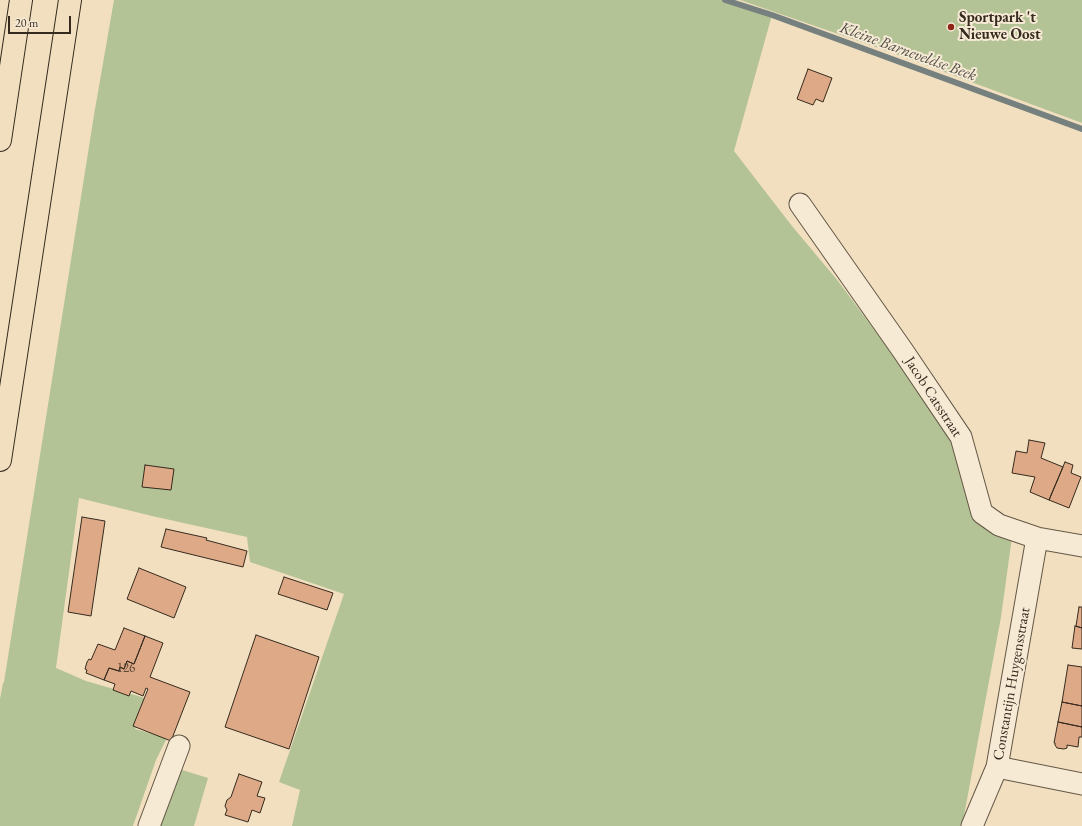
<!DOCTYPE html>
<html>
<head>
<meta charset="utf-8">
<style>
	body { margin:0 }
	#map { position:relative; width:1082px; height:826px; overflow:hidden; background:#f1dfbf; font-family:"EB Garamond",serif }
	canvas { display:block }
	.scale { position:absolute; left:8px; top:16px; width:63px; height:18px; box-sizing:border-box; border:2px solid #352a1e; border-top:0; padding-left:5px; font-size:12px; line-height:14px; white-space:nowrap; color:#352a1e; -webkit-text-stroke:3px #f6ead5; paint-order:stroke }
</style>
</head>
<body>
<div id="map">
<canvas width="1082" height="826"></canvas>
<div class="scale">20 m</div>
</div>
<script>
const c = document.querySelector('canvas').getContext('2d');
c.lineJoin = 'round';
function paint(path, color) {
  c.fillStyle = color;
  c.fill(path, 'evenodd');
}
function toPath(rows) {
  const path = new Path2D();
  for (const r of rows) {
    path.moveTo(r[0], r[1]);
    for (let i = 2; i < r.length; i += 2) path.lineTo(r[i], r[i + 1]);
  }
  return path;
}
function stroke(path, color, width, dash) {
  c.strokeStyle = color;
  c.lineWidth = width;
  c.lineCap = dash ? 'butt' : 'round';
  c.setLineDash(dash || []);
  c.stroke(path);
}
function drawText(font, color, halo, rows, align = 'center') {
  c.font = font + ' "EB Garamond",serif';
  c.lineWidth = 4;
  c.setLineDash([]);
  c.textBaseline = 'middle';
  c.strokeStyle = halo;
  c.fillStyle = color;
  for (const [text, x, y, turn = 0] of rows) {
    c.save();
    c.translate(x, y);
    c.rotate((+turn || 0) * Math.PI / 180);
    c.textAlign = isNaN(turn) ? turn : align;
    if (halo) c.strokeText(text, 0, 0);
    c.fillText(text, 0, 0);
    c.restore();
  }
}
const green = toPath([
	[114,0,728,0,772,15,734,151,792,226,838,281,931,406,953,439,962,478,1012,537,1001,617,963,821,960,826,292,826,300,790,279,782,344,594,250,562,247,537,152,516,79,498,56,668,86,681,145,698,135,729,167,738,156,760,133,826,0,826,0,699,3,683,4,682,94,115],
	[740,0,1082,0,1082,123,893,53],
	[179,769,208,778,194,826,158,826]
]);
const stream = toPath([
	[725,0,772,15,1082,129]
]);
const building = toPath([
	[808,69,832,78,823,102,816,99,813,105,797,99,808,69],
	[1029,440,1045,443,1041,458,1063,467,1049,500,1030,492,1035,477,1012,473,1016,451,1027,453,1029,440],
	[1065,462,1073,465,1071,473,1081,477,1069,508,1049,500,1065,462],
	[145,465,174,469,171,490,142,487,145,465],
	[82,517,105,521,91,616,68,612,82,517],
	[166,529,207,538,206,540,247,551,243,567,161,547,166,529],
	[139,568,186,587,174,618,127,599,139,568],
	[284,577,333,593,327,610,278,594,284,577],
	[1079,607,1082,607,1082,628,1076,626,1079,607],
	[1075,626,1082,628,1082,649,1072,648,1075,626],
	[124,628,145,636,134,664,127,661,124,669,120,667,119,671,109,668,104,680,86,673,87,670,85,669,87,662,89,659,91,660,98,644,115,650,124,628],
	[256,635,319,657,289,749,225,727,256,635],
	[145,636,163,643,150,677,190,692,171,741,133,726,148,689,146,688,143,696,131,691,129,696,113,690,115,684,104,680,109,668,119,671,120,667,124,669,127,661,134,664,145,636],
	[1068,665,1082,667,1082,706,1062,702,1068,665],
	[1062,702,1082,706,1082,727,1058,722,1062,702],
	[1058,722,1082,727,1082,737,1079,737,1078,747,1067,745,1067,748,1064,749,1057,748,1055,745,1055,743,1054,743,1058,722],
	[239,774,262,782,257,796,265,798,260,813,252,810,248,822,225,815,227,810,225,806,227,800,231,797,239,774]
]);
const minor = toPath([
	[800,204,903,351,961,437,982,513,999,525,1037,538,1082,546],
	[997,767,1082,784],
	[149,826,179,746],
	[972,826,997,767,1037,538]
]);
const highway = toPath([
	[0,140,21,0],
	[0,460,70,0]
]);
const markers = [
	[951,27,4,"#8f2418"]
];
const numberNames = [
	["126",126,668]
];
const poiNames = [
	["Sportpark 't",959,18],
	["Nieuwe Oost",959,35]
];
const streetNames = [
	["Jacob Catsstraat",933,397,57],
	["Constantijn Huygensstraat",1012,684,-80]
];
const waterNames = [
	["Kleine Barneveldse Beek",908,52,20]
];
paint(green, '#b4c396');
stroke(stream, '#76807e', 6);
paint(building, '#dea986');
stroke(building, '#352a1e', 1);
stroke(minor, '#645746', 23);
stroke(highway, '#352a1e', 24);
stroke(minor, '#f6ead5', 21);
stroke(highway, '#f1dfbf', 22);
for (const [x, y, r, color] of markers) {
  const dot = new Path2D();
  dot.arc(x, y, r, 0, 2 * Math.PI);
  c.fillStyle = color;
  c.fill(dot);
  stroke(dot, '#f6ead5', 1.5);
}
drawText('13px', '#5f4a38', null, numberNames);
drawText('bold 15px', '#352a1e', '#f6ead5', poiNames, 'left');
drawText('15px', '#352a1e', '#f6ead5', streetNames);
drawText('italic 16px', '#504e46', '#f6ead5', waterNames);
</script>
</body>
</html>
